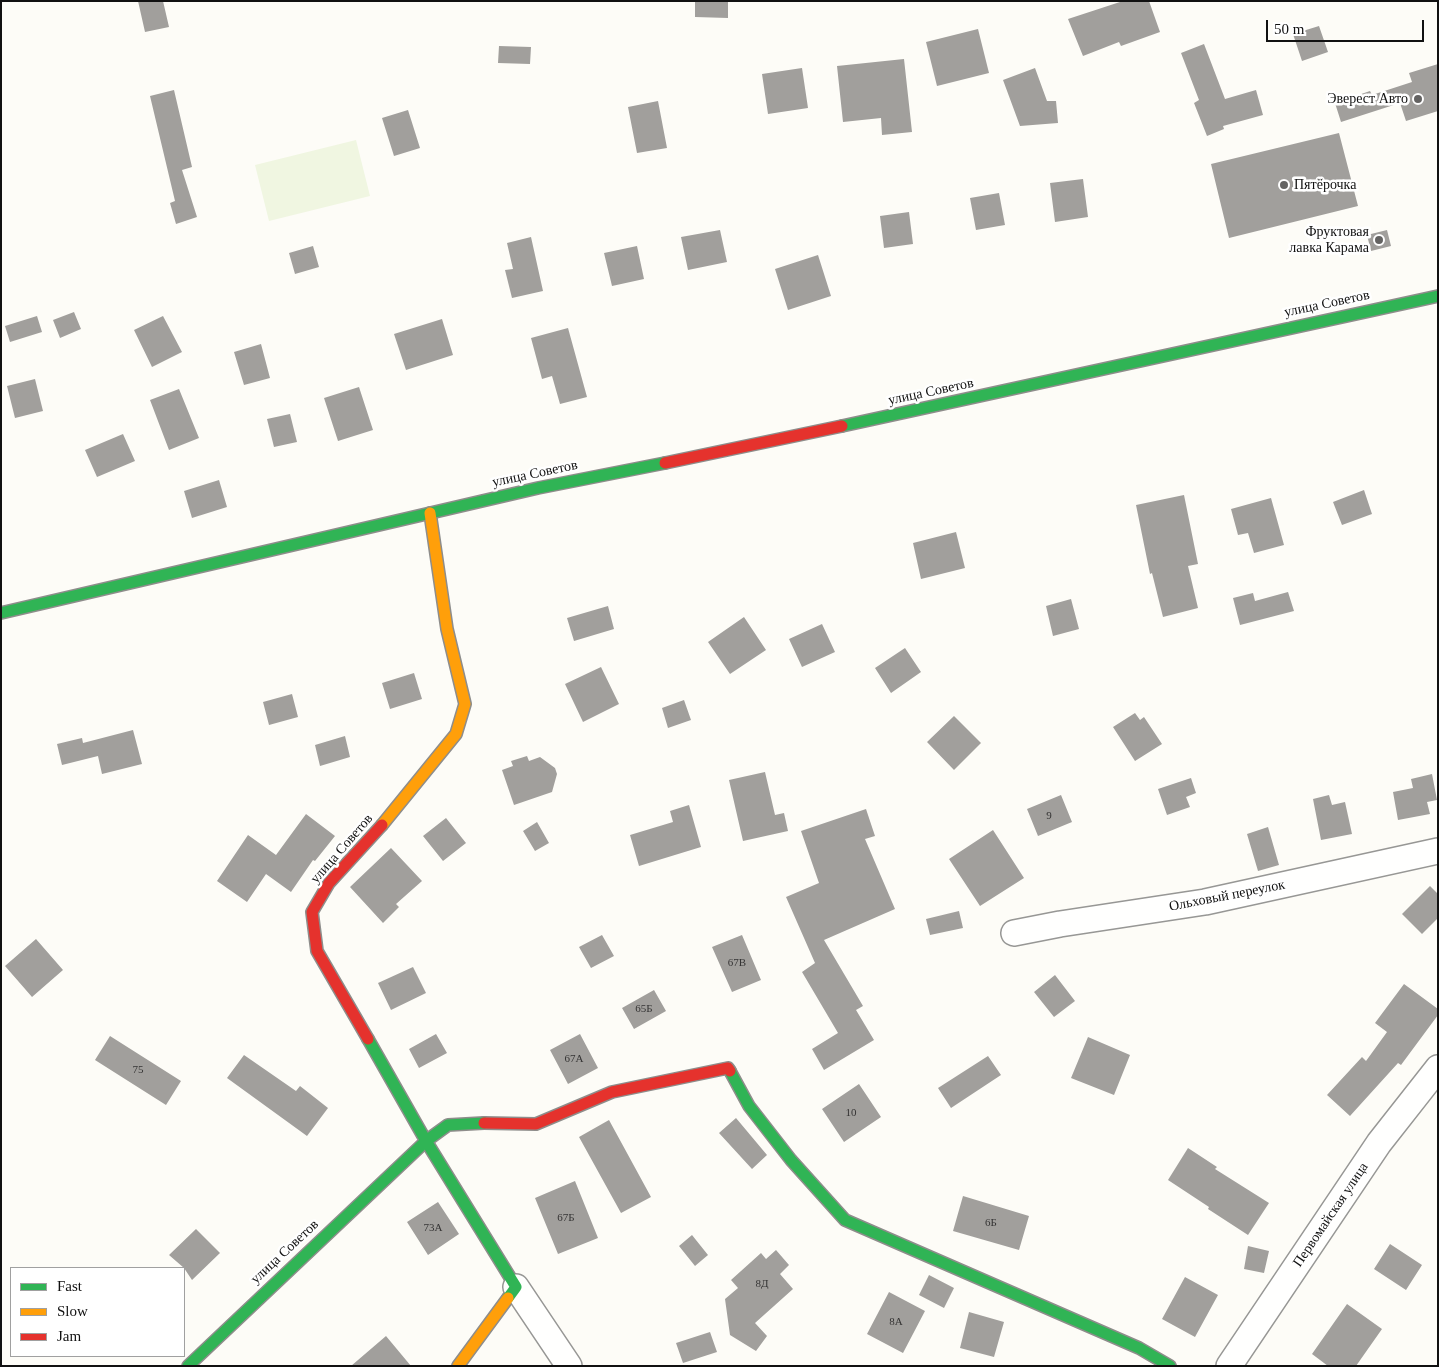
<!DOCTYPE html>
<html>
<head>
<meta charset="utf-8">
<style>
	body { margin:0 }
	#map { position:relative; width:1439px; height:1367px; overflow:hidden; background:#fdfcf7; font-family:Georgia,serif }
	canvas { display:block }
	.frame { position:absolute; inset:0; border:2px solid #111; pointer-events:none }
	.legend { position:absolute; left:10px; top:1267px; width:175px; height:90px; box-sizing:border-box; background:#fff; border:1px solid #a0a0a0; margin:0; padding:6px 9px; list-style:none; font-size:15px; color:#111 }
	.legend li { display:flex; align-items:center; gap:10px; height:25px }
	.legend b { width:25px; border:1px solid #a0a0a0 }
	.scale { position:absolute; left:1266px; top:20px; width:158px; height:22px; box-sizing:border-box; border:2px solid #111; border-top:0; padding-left:6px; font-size:15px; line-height:18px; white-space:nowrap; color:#111; -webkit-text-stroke:4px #fff; paint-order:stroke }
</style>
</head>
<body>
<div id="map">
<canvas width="1439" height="1367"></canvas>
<div class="frame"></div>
<ul class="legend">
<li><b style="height:6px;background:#30b455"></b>Fast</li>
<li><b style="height:6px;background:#ff9f0a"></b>Slow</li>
<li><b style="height:6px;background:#e5322d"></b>Jam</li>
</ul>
<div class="scale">50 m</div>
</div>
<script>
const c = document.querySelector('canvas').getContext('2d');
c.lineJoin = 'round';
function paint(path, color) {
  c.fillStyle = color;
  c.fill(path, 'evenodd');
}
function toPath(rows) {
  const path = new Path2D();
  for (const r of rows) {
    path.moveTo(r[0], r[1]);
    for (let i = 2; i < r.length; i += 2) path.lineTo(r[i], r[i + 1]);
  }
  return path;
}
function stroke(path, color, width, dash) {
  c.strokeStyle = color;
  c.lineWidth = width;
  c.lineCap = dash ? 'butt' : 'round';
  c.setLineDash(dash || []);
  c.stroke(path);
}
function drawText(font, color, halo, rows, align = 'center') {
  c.font = font + ' Georgia,serif';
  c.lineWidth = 5;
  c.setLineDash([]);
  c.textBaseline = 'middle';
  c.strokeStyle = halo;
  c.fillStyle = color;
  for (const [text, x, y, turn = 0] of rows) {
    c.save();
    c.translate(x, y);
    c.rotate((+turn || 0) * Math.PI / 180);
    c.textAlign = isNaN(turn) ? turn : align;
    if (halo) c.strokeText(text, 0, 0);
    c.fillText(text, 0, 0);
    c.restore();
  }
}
const pitch = toPath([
	[356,140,370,196,269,221,255,165]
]);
const building = toPath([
	[138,1,163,1,169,27,145,32],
	[695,1,728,1,728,18,695,17],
	[1123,1,1149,1,1160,32,1121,46,1119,42,1083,56,1068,19],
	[1319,26,1328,52,1302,61,1293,34],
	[978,29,989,73,937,86,926,42],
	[1204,44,1225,99,1256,90,1263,115,1223,126,1224,129,1207,136,1194,103,1199,100,1181,53],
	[499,46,531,47,530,64,498,63],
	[904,59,912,132,882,135,881,118,843,122,837,66],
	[1438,64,1438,111,1406,121,1400,103,1341,122,1335,103,1370,91,1372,95,1412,82,1409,73],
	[802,68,808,108,768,114,762,74],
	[1035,68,1047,101,1056,101,1058,123,1020,126,1003,80],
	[174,90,192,167,182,170,197,217,176,224,170,203,175,201,150,96],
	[658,101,667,148,637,153,628,107],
	[408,110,420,148,394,156,382,118],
	[1339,133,1358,206,1229,238,1211,164],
	[1083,179,1088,217,1055,222,1050,183],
	[999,193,1005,225,976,230,970,198],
	[909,212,913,244,884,248,880,216],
	[720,230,727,262,688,270,681,237],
	[1387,230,1391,246,1371,251,1367,235],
	[531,237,543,291,512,298,505,270,513,269,507,243],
	[313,246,319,267,295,274,289,253],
	[637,246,644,279,612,286,604,253],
	[818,255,831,296,788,310,775,269],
	[74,312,81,329,60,338,53,320],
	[37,316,42,332,10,342,5,326],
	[163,316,182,352,152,367,134,330],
	[442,319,453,355,406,370,394,334],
	[568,328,587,397,560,404,552,376,542,379,531,338],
	[261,344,270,378,244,385,234,352],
	[35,379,43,411,15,418,7,386],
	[359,387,373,430,338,441,324,398],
	[179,389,199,438,169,450,150,400],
	[290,414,297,442,274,447,267,419],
	[123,434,135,461,97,477,85,450],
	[219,480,227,507,192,518,184,491],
	[1364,490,1372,514,1342,525,1333,502],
	[1184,495,1198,564,1188,566,1198,608,1163,617,1152,573,1150,574,1136,505],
	[1271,498,1284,545,1254,553,1248,533,1238,535,1231,509],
	[956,532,965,568,921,579,913,543],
	[1288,592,1294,611,1240,625,1233,598,1253,593,1255,601],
	[1071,599,1079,629,1053,636,1046,606],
	[608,606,614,629,574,641,567,618],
	[744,617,766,650,730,674,708,642],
	[822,624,835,652,802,667,789,639],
	[905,648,921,672,891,693,875,668],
	[601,667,619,704,583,722,565,684],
	[414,673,422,699,390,709,382,683],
	[292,694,298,717,269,725,263,702],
	[684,700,691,720,668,728,662,708],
	[1135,713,1140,720,1144,717,1162,744,1135,761,1113,727],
	[954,716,981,743,954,770,927,742],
	[133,730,142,764,102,774,98,756,62,765,57,744,82,738,83,743],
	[345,736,350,757,320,766,315,745],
	[527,756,529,761,540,757,555,768,557,774,552,792,514,805,502,770,513,766,511,761],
	[765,772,775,815,784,813,788,831,743,841,729,780],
	[1432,774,1437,800,1427,802,1430,814,1398,820,1393,792,1413,788,1411,779],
	[1191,778,1196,793,1186,797,1190,807,1167,815,1158,789],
	[1061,795,1072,822,1038,836,1027,809],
	[1329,795,1332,805,1345,802,1352,834,1321,840,1313,799],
	[689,805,701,847,639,866,630,835,673,822,670,811],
	[866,809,875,836,865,839,895,909,824,940,863,1006,856,1010,874,1040,824,1070,812,1049,838,1033,802,972,815,963,786,897,819,883,801,831],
	[306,814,335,836,315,861,313,860,291,892,266,874,247,902,217,881,248,835,276,855],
	[446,818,466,843,443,861,423,836],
	[537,822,549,843,535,851,523,831],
	[1268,827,1279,865,1258,871,1247,834],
	[993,830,1024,878,980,906,949,859],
	[391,848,422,881,396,904,399,907,383,923,350,887],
	[1430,886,1438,894,1438,918,1422,934,1402,914],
	[959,911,963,928,930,935,926,919],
	[602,935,614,956,591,968,579,947],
	[742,935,761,980,732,992,712,947],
	[36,939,63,970,32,997,5,966],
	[413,967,426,993,391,1010,378,983],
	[1055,975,1075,1001,1054,1017,1034,992],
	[1404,984,1438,1009,1438,1015,1401,1065,1398,1063,1350,1116,1327,1095,1362,1057,1366,1061,1387,1032,1375,1023],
	[654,990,666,1011,634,1029,622,1008],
	[436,1034,447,1053,419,1068,409,1049],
	[580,1034,598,1068,568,1084,550,1050],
	[110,1036,181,1081,166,1105,95,1060],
	[1088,1037,1130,1055,1114,1095,1071,1078],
	[244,1055,296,1091,300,1086,328,1108,307,1136,227,1078],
	[988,1056,1001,1075,951,1108,938,1088],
	[859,1084,881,1117,844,1142,822,1109],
	[736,1118,767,1155,752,1169,719,1133],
	[609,1120,651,1197,621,1213,579,1137],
	[1188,1148,1217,1167,1215,1169,1269,1203,1248,1235,1208,1209,1209,1207,1168,1180],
	[575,1181,598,1238,558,1254,535,1198],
	[963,1196,1029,1216,1019,1250,953,1231],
	[438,1202,459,1234,428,1255,407,1222],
	[196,1229,220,1253,192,1280,184,1268,169,1255],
	[692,1235,708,1255,695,1266,679,1246],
	[1390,1244,1422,1265,1406,1290,1374,1269],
	[1248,1246,1269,1251,1264,1273,1244,1269],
	[776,1250,789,1265,780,1274,793,1289,755,1323,767,1336,756,1351,730,1335,725,1299,738,1288,731,1280,761,1253,766,1259],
	[929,1275,954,1288,944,1308,919,1295],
	[1185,1277,1218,1295,1195,1337,1162,1319],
	[889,1292,925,1311,903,1353,867,1334],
	[1347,1304,1382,1329,1356,1366,1328,1366,1312,1354],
	[969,1312,1004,1322,994,1357,960,1348],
	[710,1332,717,1352,683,1363,676,1343],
	[386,1336,411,1366,351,1366]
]);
const street = toPath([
	[1014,933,1060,924,1205,902,1438,851],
	[516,1287,569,1366],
	[1229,1366,1379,1143,1438,1068]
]);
const fast = toPath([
	[842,426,1438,296],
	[1,613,538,488,665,463],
	[368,1039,426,1141,516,1287,508,1298],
	[730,1071,749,1106,791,1160,845,1220,1139,1348,1170,1366],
	[188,1366,426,1141,448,1125,484,1123]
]);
const slow = toPath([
	[382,825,456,734,465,704,447,629,430,513],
	[458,1366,508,1298]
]);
const jam = toPath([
	[665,463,842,426],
	[368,1039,317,951,312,912,329,883,382,825],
	[484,1123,536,1124,612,1092,728,1068,730,1071]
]);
const markers = [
	[1418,99,5,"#646362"],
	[1284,185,5,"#646362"],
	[1379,240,5,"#646362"]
];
const numberNames = [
	["9",1049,816],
	["67В",737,963],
	["65Б",644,1009],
	["67А",574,1059],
	["75",138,1070],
	["10",851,1113],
	["67Б",566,1218],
	["6Б",991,1223],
	["73А",433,1228],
	["8Д",762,1284],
	["8А",896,1322]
];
const poiNames = [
	["Эверест Авто",1408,99],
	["Пятёрочка",1294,185,"left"],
	["Фруктовая",1369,232],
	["лавка Карама",1369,248]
];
const streetNames = [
	["улица Советов",1327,304,-12],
	["улица Советов",931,392,-12],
	["улица Советов",535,474,-12],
	["улица Советов",342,849,-49],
	["Ольховый переулок",1227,896,-11],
	["Первомайская улица",1331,1215,-56],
	["улица Советов",285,1252,-43]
];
paint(pitch, '#f0f6e1');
paint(building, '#a19f9c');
stroke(street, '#979795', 28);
stroke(fast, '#8e8d8b', 14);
stroke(slow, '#8e8d8b', 14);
stroke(jam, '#8e8d8b', 14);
stroke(street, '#fffffe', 25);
stroke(fast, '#30b455', 11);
stroke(slow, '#ff9f0a', 11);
stroke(jam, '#e5322d', 11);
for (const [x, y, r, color] of markers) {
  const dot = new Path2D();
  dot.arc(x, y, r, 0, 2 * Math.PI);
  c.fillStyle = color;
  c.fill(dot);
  stroke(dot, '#fff', 2);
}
drawText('11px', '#353434', null, numberNames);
drawText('14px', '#111', '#fff', poiNames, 'right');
drawText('14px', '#111', '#fff', streetNames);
</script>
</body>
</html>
